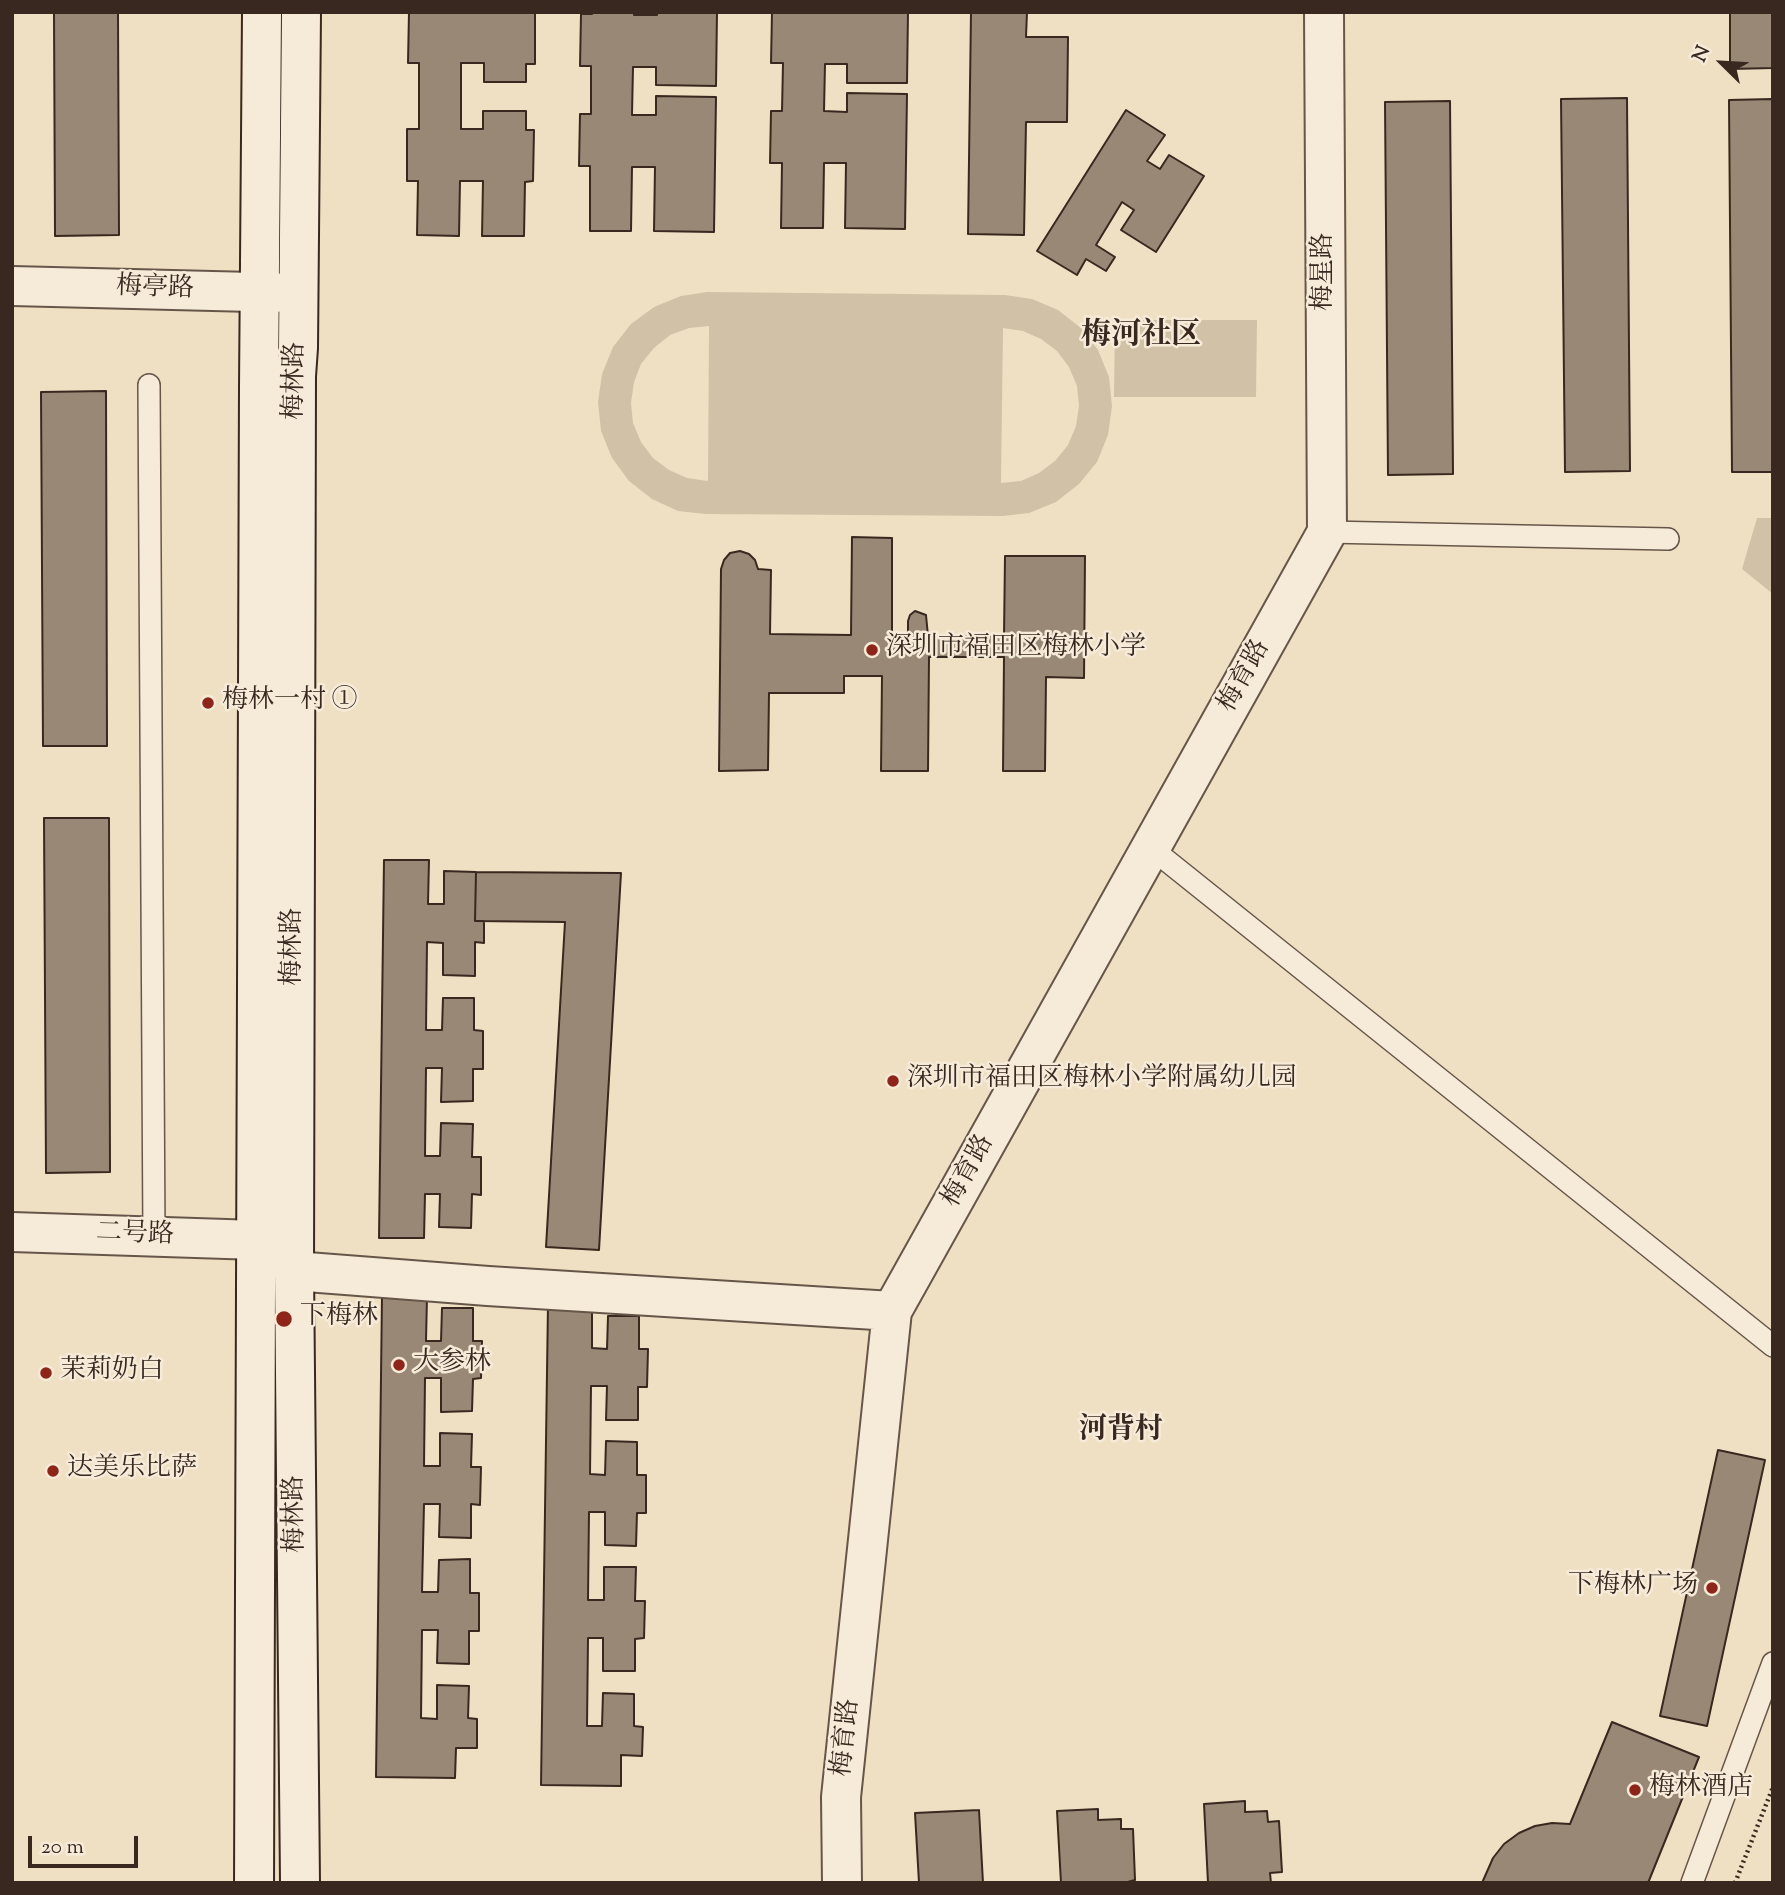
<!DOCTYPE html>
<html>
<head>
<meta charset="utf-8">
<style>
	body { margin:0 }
	#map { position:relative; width:1785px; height:1895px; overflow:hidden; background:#f0e0c3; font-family:"Sorts Mill Goudy",serif }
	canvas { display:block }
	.frame { position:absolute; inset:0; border:14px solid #382820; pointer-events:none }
	.north { position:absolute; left:1687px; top:28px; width:70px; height:70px; -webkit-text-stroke:5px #f5ebd8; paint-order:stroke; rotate:294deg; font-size:19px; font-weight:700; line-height:28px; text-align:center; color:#382820 }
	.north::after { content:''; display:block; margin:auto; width:24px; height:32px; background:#382820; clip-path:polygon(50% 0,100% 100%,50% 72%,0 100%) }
	.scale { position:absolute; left:28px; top:1836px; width:110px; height:32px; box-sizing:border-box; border:4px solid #382820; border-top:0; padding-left:9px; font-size:21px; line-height:24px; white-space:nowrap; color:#382820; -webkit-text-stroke:5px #f5ebd8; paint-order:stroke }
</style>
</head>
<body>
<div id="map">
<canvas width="1785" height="1895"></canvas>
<div class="frame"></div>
<div class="north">N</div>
<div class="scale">20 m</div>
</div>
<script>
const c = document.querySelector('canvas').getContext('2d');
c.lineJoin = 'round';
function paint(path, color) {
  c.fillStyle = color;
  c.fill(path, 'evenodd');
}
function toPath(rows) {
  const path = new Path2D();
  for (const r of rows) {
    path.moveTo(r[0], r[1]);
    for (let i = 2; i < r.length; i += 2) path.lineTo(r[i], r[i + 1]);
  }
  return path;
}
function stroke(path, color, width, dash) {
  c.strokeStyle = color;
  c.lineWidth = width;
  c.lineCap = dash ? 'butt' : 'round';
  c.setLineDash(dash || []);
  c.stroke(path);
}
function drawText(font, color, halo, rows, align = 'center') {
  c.font = font + ' "Sorts Mill Goudy","Noto Serif SC",serif';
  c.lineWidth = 5;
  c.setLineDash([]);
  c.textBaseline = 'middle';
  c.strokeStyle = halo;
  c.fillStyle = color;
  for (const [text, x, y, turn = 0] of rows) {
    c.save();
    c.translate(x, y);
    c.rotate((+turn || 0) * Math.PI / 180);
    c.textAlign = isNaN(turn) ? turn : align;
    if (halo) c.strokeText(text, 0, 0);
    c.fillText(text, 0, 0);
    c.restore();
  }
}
const green = toPath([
	[707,292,1005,295,1032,299,1058,310,1081,328,1098,350,1109,377,1112,406,1108,435,1097,462,1079,484,1056,502,1029,513,1003,516,705,514,678,511,652,499,629,481,612,458,601,431,598,402,602,374,613,347,631,324,654,307,681,296],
	[709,326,708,480,707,481,687,478,669,470,653,458,641,442,633,423,631,403,634,382,641,364,654,348,670,335,689,328],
	[1003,328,1023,331,1041,339,1057,351,1069,367,1077,386,1079,406,1076,426,1068,445,1055,461,1039,473,1021,481,1001,483],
	[1115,320,1257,320,1256,397,1114,397],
	[1757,518,1773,518,1773,594,1742,569]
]);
const building = toPath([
	[54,12,118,12,119,235,55,236,54,12],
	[409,12,535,12,535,64,526,64,526,82,484,82,484,63,461,63,461,129,483,129,483,111,526,111,526,130,534,130,533,181,525,182,524,236,482,236,483,181,460,181,459,236,417,235,418,181,407,181,407,129,419,129,419,63,408,63,409,12],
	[592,12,634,12,634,15,657,15,657,12,717,12,716,86,656,85,656,67,633,67,632,115,656,115,656,96,716,97,714,232,654,231,655,167,632,167,631,231,590,231,590,166,579,166,580,114,591,114,591,66,580,66,581,14,592,14,592,12],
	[772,12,908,12,907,83,847,83,847,64,825,64,824,111,847,112,847,93,907,94,905,229,845,228,846,163,824,163,823,228,781,228,782,163,770,163,771,111,782,111,783,63,771,63,772,12],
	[971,12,1027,12,1026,37,1068,37,1067,122,1026,122,1024,235,968,234,971,12],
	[1730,12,1773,12,1773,68,1730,69,1730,12],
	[1627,98,1630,471,1565,472,1561,99,1627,98],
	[1773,99,1773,472,1732,472,1729,100,1773,99],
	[1450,101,1453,474,1388,475,1385,102,1450,101],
	[1126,110,1165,135,1147,161,1160,169,1169,155,1204,176,1156,252,1121,230,1134,210,1122,202,1096,245,1115,257,1106,271,1086,259,1077,275,1037,251,1126,110],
	[106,391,107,746,43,746,41,392,106,391],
	[852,537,892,538,892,635,908,636,908,621,910,615,915,611,926,615,928,636,1004,636,1005,556,1085,556,1084,678,1046,677,1045,771,1003,771,1004,657,929,657,928,771,881,771,882,676,844,676,844,693,769,693,768,770,719,771,721,569,724,560,730,553,740,551,749,554,755,560,758,569,771,570,770,634,851,635,852,537],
	[44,818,109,818,110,1172,46,1173,44,818],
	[384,860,429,860,428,904,444,904,444,871,476,872,475,921,484,921,484,943,475,942,475,976,443,975,443,943,427,942,426,1030,442,1030,443,998,474,998,474,1030,483,1031,483,1069,473,1069,473,1101,441,1102,442,1068,426,1068,425,1156,440,1156,441,1123,473,1124,472,1157,481,1157,481,1195,472,1194,471,1228,439,1227,440,1194,425,1194,424,1238,379,1238,384,860],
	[476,872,621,873,599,1250,546,1247,565,922,475,921,476,872],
	[382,1296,427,1296,426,1341,441,1341,442,1308,473,1308,473,1341,482,1341,481,1378,473,1379,472,1411,441,1412,441,1378,425,1378,424,1466,440,1466,440,1433,472,1434,471,1467,481,1467,480,1505,471,1504,471,1538,439,1537,440,1504,424,1504,422,1592,438,1592,439,1560,470,1559,470,1593,479,1593,479,1631,469,1631,469,1664,437,1663,438,1630,422,1630,421,1718,437,1719,437,1685,469,1686,468,1718,477,1719,477,1748,456,1748,455,1778,376,1777,382,1296],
	[548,1304,592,1304,592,1348,607,1349,608,1316,639,1316,639,1349,648,1349,647,1387,638,1387,638,1420,606,1420,607,1386,591,1386,590,1474,605,1475,606,1441,637,1442,637,1475,646,1475,646,1513,637,1513,636,1546,605,1545,605,1512,589,1512,588,1600,604,1600,604,1567,636,1567,635,1601,645,1601,644,1638,635,1639,635,1671,603,1671,603,1638,588,1638,587,1726,602,1726,603,1693,634,1694,634,1726,643,1727,642,1756,621,1755,621,1786,541,1785,548,1304],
	[1718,1450,1765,1460,1707,1726,1660,1716,1718,1450],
	[1612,1722,1699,1757,1648,1883,1482,1883,1493,1858,1504,1844,1519,1833,1535,1826,1552,1823,1570,1824,1612,1722],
	[1245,1801,1245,1812,1267,1811,1268,1822,1279,1821,1282,1872,1270,1873,1271,1883,1208,1883,1204,1804,1245,1801],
	[1098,1809,1098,1820,1121,1819,1121,1829,1133,1829,1135,1880,1124,1883,1061,1883,1057,1811,1098,1809],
	[979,1810,983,1883,919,1883,915,1813,979,1810]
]);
const path = toPath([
	[1735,1883,1773,1787]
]);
const service = toPath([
	[149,385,154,1237],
	[1327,532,1668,539],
	[1151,848,1773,1346],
	[1692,1883,1773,1663]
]);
const minor = toPath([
	[12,286,293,293],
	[12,1232,257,1240],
	[294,1271,488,1286,892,1311],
	[842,1883,841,1797,892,1311,1327,532,1324,12]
]);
const secondary = toPath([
	[254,1883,259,386,262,12],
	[300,1883,294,1271,296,376,298,348,301,12]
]);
const markers = [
	[872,650,7,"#8f2418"],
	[208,703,7,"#8f2418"],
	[893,1081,7,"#8f2418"],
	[284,1319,9,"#8f2418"],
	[399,1365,7,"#8f2418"],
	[46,1373,7,"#8f2418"],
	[53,1471,7,"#8f2418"],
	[1712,1588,7,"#8f2418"],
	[1635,1790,7,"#8f2418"]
];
const streetNames = [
	["梅星路",1326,272,-90],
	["梅亭路",155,290,2],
	["梅林路",297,381,-89],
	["梅育路",1246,677,-61],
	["梅林路",295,947,-90],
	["梅育路",970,1172,-61],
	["二号路",135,1236,2],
	["梅林路",297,1514,-91],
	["梅育路",848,1738,-84]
];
const poiNames = [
	["深圳市福田区梅林小学",886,650],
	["梅林一村 ①",222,703],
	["深圳市福田区梅林小学附属幼儿园",907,1081],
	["下梅林",300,1319],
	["大参林",413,1365],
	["茉莉奶白",60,1373],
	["达美乐比萨",67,1471],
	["下梅林广场",1698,1588,"right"],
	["梅林酒店",1649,1790]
];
const neighbourhoodNames = [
	["河背村",1121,1432]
];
const quarterNames = [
	["梅河社区",1141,338]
];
paint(green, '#d1c1a7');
paint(building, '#988875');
stroke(building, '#382820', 2);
stroke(service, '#665649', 24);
stroke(minor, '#665649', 42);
stroke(secondary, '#382820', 42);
stroke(path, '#382820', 4.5, [2, 3.5]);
stroke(service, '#f5ebd8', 21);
stroke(minor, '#f5ebd8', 38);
stroke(secondary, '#f5ebd8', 38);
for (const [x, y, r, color] of markers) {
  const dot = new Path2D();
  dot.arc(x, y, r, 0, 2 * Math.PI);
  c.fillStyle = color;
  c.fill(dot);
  stroke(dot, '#f5ebd8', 2.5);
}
drawText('26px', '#382820', '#f5ebd8', streetNames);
drawText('26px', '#382820', '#f5ebd8', poiNames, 'left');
drawText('bold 28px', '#382820', '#f5ebd8', neighbourhoodNames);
drawText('bold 30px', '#382820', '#f5ebd8', quarterNames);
</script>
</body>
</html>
